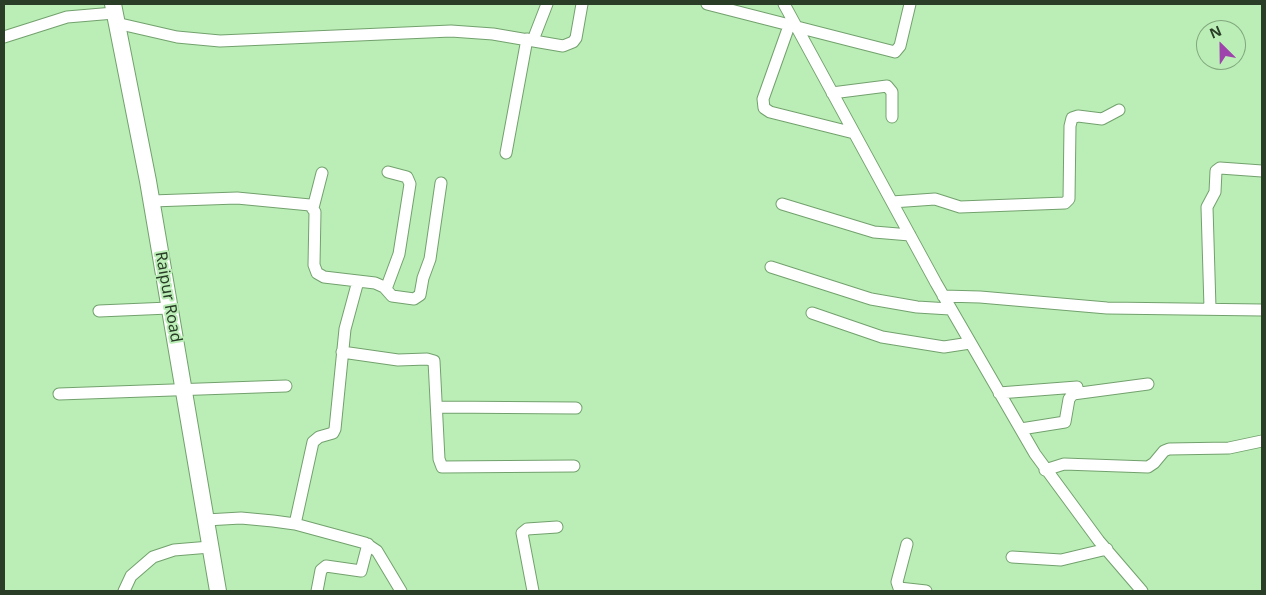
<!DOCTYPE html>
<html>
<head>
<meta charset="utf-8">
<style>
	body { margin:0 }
	#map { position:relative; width:1266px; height:595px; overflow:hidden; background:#bbeeb6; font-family:"Noto Sans",sans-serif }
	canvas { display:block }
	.frame { position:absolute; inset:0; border:5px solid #293d27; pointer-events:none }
	.north { position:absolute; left:1196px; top:20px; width:50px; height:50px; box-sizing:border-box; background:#bbeeb6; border:1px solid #81a77d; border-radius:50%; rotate:337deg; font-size:14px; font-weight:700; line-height:20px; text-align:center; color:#293d27 }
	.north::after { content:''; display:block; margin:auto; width:18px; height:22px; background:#9e42ac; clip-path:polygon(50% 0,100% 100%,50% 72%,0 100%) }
</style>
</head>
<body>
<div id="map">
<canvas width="1266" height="595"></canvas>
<div class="frame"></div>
<div class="north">N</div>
</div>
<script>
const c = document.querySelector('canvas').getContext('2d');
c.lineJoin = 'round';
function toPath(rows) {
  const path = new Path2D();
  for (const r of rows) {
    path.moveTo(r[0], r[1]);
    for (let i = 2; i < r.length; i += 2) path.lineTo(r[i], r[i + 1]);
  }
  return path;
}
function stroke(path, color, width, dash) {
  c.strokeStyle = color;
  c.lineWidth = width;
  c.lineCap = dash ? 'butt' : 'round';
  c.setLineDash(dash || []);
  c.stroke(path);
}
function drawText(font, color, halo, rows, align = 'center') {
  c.font = font + ' "Noto Sans",sans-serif';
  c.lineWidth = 4;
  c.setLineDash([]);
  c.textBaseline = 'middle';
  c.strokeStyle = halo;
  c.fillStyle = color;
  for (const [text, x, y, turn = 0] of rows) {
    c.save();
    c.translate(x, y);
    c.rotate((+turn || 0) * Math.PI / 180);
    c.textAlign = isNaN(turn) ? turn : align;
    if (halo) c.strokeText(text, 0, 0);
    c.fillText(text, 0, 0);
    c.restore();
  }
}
const minor = toPath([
	[707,4,895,52,900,46,910,4],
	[784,4,936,283,1035,454,1099,541,1142,591],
	[116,23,177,37,220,41,451,31,493,34,563,46,573,42,576,38,582,4],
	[790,23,763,99,764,108,770,112,854,133],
	[4,37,67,17,114,13],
	[533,40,547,4],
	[832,93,887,86,892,92,892,117],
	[506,153,527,39],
	[152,201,237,198,310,205,315,212,314,265,317,273,324,277,375,283,384,287,392,296,414,299,420,295,423,278,430,259,441,183],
	[892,202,935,199,960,207,1065,203,1069,199,1070,126,1072,118,1078,116,1102,119,1119,110],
	[782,204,874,232,910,235],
	[313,208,322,173],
	[771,267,871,299,917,307,950,309],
	[386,289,399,254,410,184,407,177,388,172],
	[943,296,980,297,1107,308,1262,310],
	[1210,308,1207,207,1215,192,1216,171,1220,168,1262,171],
	[99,311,169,308],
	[812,313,882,337,944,347,970,343],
	[342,352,398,360,427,359,434,361,439,459,442,467,574,466],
	[999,393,1077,387],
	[59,394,286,386],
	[437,407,576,408],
	[1021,429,1065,422,1069,399,1073,394,1148,384],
	[1045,470,1064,464,1148,467,1154,463,1164,451,1169,449,1229,448,1262,441],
	[206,520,241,518,273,521,295,524,365,543,377,551,401,591],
	[295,524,313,442,319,437,333,433,335,429,345,329,358,281],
	[907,544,897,582,899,588,926,591],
	[1012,557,1061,560,1107,549],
	[124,591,131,576,153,557,174,550,210,547],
	[317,591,321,570,326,566,361,571,368,544],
	[533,591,522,533,527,529,557,527]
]);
const secondary = toPath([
	[113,4,148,181,218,591]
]);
const streetNames = [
	["Raipur Road",168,297,80]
];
stroke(minor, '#72a16d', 13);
stroke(secondary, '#72a16d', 18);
stroke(minor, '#fff', 11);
stroke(secondary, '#fff', 16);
drawText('16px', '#293d27', '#bbeeb6', streetNames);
</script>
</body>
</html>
